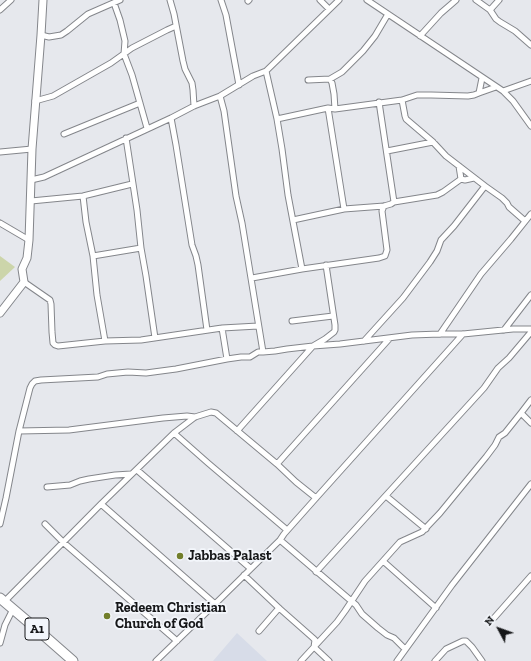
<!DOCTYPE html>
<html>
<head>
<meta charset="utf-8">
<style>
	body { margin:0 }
	#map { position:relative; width:531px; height:661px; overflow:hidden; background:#e6e8ed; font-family:"Zilla Slab",serif }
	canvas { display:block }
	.north { position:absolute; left:479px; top:609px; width:40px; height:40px; -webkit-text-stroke:3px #f3f6fb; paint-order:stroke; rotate:311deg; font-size:11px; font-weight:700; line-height:16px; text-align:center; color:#161719 }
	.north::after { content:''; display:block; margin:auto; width:14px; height:18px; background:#161719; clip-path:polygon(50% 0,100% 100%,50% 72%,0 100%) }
</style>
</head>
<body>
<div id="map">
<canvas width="531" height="661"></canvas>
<div class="north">N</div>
</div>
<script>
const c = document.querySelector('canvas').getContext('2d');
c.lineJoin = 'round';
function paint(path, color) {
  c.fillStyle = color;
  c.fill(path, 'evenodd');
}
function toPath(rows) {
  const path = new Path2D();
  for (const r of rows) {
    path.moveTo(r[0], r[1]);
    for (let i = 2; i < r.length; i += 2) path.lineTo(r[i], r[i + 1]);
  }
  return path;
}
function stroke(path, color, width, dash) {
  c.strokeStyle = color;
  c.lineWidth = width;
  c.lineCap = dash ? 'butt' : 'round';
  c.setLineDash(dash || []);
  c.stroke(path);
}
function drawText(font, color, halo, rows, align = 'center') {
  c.font = font + ' "Zilla Slab",serif';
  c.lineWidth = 3.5;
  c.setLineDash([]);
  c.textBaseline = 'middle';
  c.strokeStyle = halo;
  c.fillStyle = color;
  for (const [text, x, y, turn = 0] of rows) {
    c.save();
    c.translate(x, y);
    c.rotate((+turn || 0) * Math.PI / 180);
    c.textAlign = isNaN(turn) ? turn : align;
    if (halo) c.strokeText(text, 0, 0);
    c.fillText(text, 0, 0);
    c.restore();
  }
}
const built = toPath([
	[237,633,267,661,213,661]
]);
const green = toPath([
	[0,256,15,267,0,281]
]);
const street = toPath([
	[170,0,174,14,183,61,185,69,192,83,193,90,194,106],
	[221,0,226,15,239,85],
	[320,0,329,9],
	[367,0,503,91,513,101,531,126],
	[476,0,490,10,496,19,500,22,515,31,531,45],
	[248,1,249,0],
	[114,3,120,20,125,41,124,54,132,75,147,128],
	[0,10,11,0],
	[490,10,499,0],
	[41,35,49,37,61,35,67,31,88,14,120,0],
	[420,36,441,13,456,0],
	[266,71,277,119,282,149,288,195,302,269],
	[330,79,332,83,334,94,335,109],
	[308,80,330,79,342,72,363,51,375,36,388,14],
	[503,91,531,81],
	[479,93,496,87],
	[220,96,224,111,236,196,242,223,263,352],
	[402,100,405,116,406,119,433,142,446,156,485,186,502,198,507,203,509,207,525,221],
	[35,101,53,96,111,63,132,48,167,30,176,26],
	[328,108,344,209],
	[171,118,176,145,192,245,196,256,198,265,207,330],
	[277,119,328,108,335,109,402,100,417,95,431,95,468,96,474,95,479,93,482,78],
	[64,134,140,103],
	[126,138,137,210,141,248,146,276,155,338],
	[387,151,433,142],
	[0,152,32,149],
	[459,166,461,179],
	[461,179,465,180,474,178],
	[31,180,44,177,171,118,194,106,220,96,253,76,266,71,339,0],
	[83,196,86,222,93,256,97,295,105,341],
	[31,201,83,196,132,184],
	[394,202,437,195,443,192,461,179],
	[293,220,344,209,384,206,391,204,394,202,379,102],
	[0,223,29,240],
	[93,256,141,248],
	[252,278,302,269,379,258,385,256,387,250,382,211,384,206],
	[24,282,50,300,51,304,52,332,53,343,55,345,58,346,105,341,141,340,222,328,258,326],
	[292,321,333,316],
	[222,328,227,359],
	[504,330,531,295],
	[440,334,481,274,511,239,531,214],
	[364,341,403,298,430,262,437,251,441,240,454,226,485,186],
	[521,413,531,423],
	[19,431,69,430,163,418,187,416,195,417],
	[237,431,313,346,325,339,334,332,335,330,335,325,326,265],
	[174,433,208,463,287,530],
	[277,464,390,338],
	[137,470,250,568],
	[47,487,70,485,80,481,89,479,115,475,131,474],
	[386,496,426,529],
	[101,504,215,604],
	[0,524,6,498,19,431,30,388,32,384,35,381,41,380,98,377,107,374,128,372,146,373,176,369,227,359,241,357,250,357,258,352,263,352,275,351,287,349,313,346,340,344,412,335,440,334,463,334,513,329,531,329],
	[45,524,64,543,177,641],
	[280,540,356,605,362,614,378,628,387,635,394,638,405,649],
	[383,561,436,608],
	[316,572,484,388,498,368,509,358,531,332],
	[244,575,279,608,313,638,315,640,314,647,329,661],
	[4,602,101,504,174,433,195,417,211,412,216,413,277,464,296,482,316,498],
	[494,618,531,576],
	[259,631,279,608],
	[0,643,5,625,13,609],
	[156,661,215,604,280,540,284,534,316,498,463,334],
	[301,661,337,622,345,611,365,581,400,542,422,532,440,513,486,457,495,445,499,437,505,433,521,413,531,400],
	[397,661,452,585,531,484],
	[435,661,446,649,463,641,466,641,472,647,482,661]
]);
const secondary = toPath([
	[0,313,24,282,22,269,27,258,29,240,32,149,41,35,43,0]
]);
const highway = toPath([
	[0,598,40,632,73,661]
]);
const markers = [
	[180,556,4,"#727e2b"],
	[107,616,4,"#727e2b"]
];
const shields = [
	[37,629,24]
];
const shieldNames = [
	["A1",37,629]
];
const poiNames = [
	["Jabbas Palast",188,556],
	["Redeem Christian",115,608],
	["Church of God",115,624]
];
paint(built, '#d7dce8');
paint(green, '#ccd5aa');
stroke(street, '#84868b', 7);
stroke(secondary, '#84868b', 9);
stroke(highway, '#84868b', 11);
stroke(street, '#fff', 5);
stroke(secondary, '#fff', 7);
stroke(highway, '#fff', 9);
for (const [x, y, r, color] of markers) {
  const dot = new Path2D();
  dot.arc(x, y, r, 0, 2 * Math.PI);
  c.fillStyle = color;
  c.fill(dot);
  stroke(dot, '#f3f6fb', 1.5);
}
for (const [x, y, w] of shields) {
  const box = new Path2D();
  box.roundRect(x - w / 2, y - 11, w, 22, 3);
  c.fillStyle = '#f3f6fb';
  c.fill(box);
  stroke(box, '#161719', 1);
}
drawText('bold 13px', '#161719', null, shieldNames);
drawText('bold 14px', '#161719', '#f3f6fb', poiNames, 'left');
</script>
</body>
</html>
